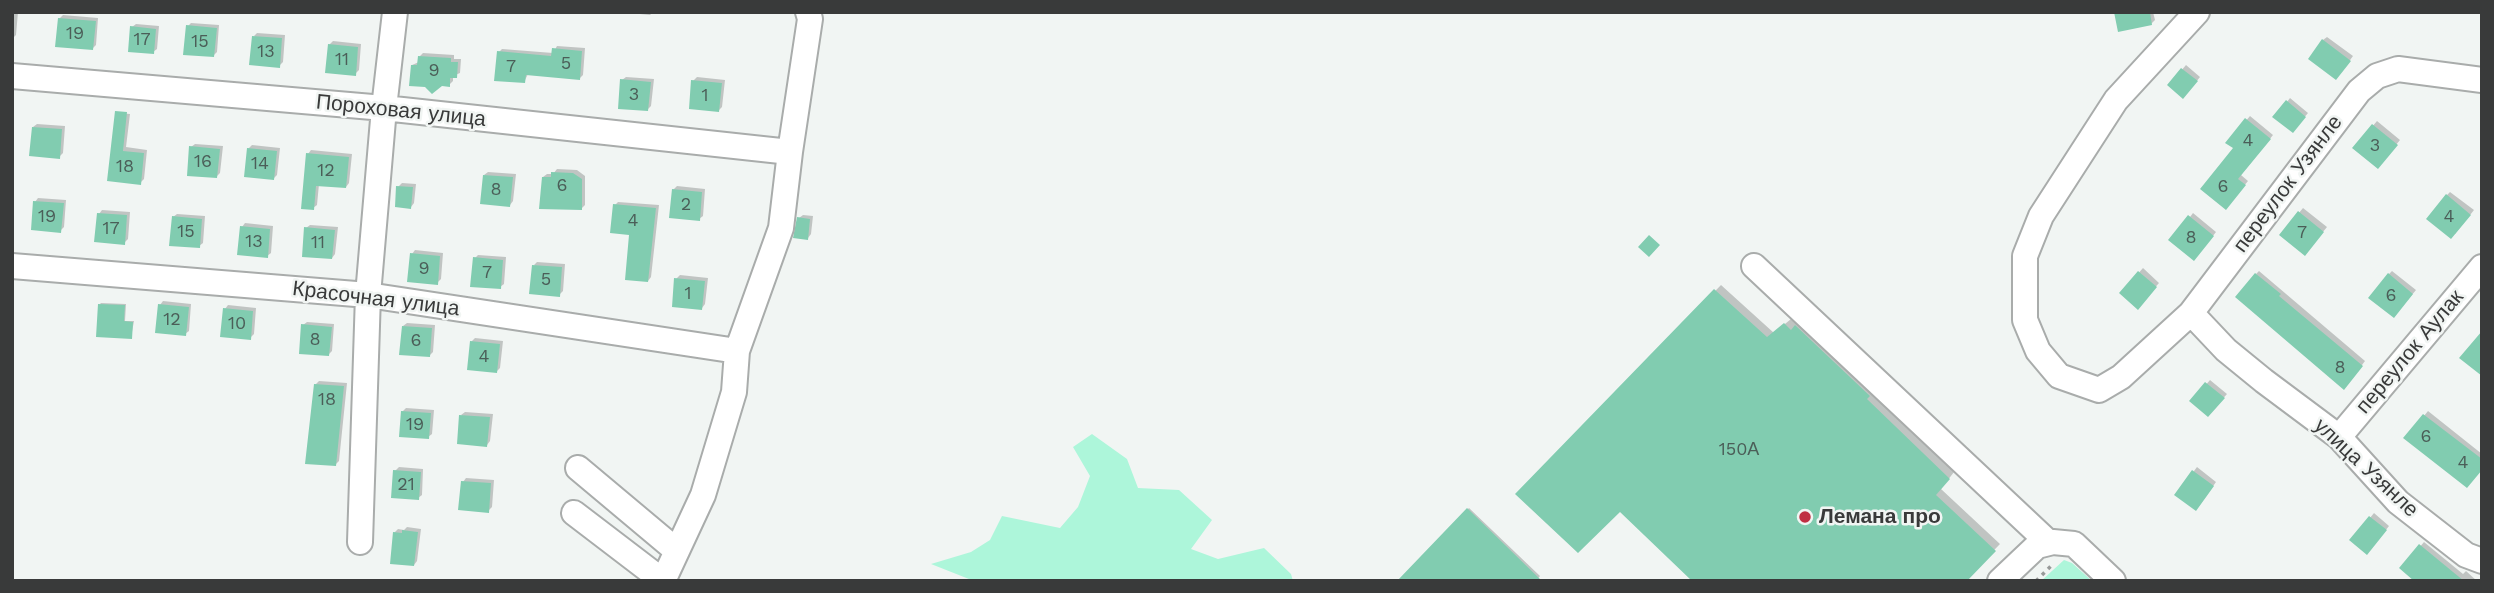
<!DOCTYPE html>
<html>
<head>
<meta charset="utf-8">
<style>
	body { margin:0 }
	#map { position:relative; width:2494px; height:593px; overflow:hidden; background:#f1f5f3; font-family:"Work Sans",sans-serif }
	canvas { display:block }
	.frame { position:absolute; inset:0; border:14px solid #393a3a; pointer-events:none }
</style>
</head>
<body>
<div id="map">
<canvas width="2494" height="593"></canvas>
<div class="frame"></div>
</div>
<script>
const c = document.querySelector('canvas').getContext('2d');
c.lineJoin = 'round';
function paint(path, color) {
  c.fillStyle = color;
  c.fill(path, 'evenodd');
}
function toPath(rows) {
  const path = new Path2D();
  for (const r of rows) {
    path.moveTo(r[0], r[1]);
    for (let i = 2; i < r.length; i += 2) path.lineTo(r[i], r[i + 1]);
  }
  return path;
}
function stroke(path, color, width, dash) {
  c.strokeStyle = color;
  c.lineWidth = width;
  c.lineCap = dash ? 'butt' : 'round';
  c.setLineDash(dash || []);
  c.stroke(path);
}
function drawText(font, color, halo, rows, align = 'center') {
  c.font = font + ' "Work Sans",sans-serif';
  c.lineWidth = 5;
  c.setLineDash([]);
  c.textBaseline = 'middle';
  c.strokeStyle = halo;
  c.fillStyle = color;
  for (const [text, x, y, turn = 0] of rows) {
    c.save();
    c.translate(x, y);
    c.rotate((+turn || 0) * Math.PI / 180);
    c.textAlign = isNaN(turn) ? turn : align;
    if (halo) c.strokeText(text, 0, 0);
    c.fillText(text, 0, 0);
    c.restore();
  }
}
const green = toPath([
	[1092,434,1127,459,1138,488,1179,490,1212,520,1191,549,1218,559,1264,548,1291,574,1293,581,974,581,931,564,971,552,990,540,1002,516,1060,528,1078,507,1090,476,1073,447],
	[2064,560,2072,563,2092,581,2041,581]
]);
const shadow = toPath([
	[12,12,18,12,16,35,12,39],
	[619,12,653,12,650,15],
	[2116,12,2153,12,2155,20,2151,24],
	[63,15,98,18,96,45,92,49,59,19],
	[191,23,219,25,217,52,213,56,188,26],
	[136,24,159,26,157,49,153,52,132,27],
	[257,33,285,35,283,62,279,66,254,36],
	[2327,37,2353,56,2340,74,2323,40],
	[333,41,361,44,359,70,355,74,329,45],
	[557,46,585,48,583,75,579,79,528,74,524,82,499,52,502,49,553,53],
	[423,53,454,55,454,59,461,59,460,73,453,76,453,81,449,85,412,65,419,62,420,56],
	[2186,65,2200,77,2187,93,2169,85],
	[626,77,654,79,651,106,648,109,622,80],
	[697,77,725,80,722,107,719,110,693,81],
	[2290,98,2308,113,2296,127,2287,102],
	[117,111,117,113,130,114,126,147,147,150,144,179,140,183,109,179],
	[2250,116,2273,135,2241,175,2248,181,2229,204,2235,148,2228,142],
	[2377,121,2400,140,2381,163,2354,148],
	[37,124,65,126,63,153,59,157,33,127],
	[195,144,223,146,220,173,217,176,191,147],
	[252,145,280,148,277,175,274,178,248,149],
	[311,150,352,154,349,183,346,187,319,184,317,205,313,208,308,154],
	[557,169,577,170,585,176,585,205,581,209,543,177,547,174,553,174],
	[488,172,516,174,513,201,510,205,484,175],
	[402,183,416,184,414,203,411,207,398,187],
	[677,186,705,189,703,216,699,219,673,190],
	[2450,192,2474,210,2455,234,2447,195],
	[38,198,66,200,64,227,60,231,35,202],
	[618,202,659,205,651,277,648,281,631,234,615,205],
	[2303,208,2327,227,2308,250,2281,235],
	[102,210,130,212,128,239,124,243,99,214],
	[2193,213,2216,232,2198,255,2190,217],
	[177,214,205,216,203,243,199,246,173,217],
	[803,215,813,216,811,234,808,238,799,218],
	[245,223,273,226,271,253,267,256,242,227],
	[310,225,338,227,335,254,332,258,306,228],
	[415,250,443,253,441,279,437,283,412,254],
	[478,255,506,257,504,284,500,287,475,258],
	[537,262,565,264,563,291,559,295,534,265],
	[2143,268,2159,283,2138,307,2121,293],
	[2259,271,2365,361,2347,385,2256,274],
	[2392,271,2416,290,2397,313,2389,274],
	[680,275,708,278,705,304,702,308,676,279],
	[1721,285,1774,333,1791,319,1798,325,1802,321,1874,389,1871,393,1954,472,1941,489,2000,544,1964,581,1620,510,1518,494],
	[163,301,191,304,189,331,185,334,160,305],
	[101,303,126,304,125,321,134,321,131,337,100,304],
	[228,305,256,308,254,334,250,338,225,309],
	[307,322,334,324,332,351,329,354,303,325],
	[407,323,435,325,433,352,429,356,403,326],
	[475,338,503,341,500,368,497,371,471,342],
	[2210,380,2227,394,2208,415,2192,401],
	[319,381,347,383,339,461,335,465,315,385],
	[406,408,434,410,432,434,428,437,402,412],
	[2428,411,2482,454,2482,468,2406,438],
	[465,412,493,414,490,441,487,445,461,415],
	[399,467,423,469,422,495,418,498,395,471],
	[2197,467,2216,482,2199,506,2176,495],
	[466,478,494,480,492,507,488,511,463,482],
	[1469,508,1540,576,1536,581,1399,581],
	[2374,513,2389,526,2371,549,2352,540],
	[407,527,421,529,417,561,414,565,394,533,398,529,404,530],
	[2424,542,2463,574,2466,571,2477,581,2432,581,2402,568]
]);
const building = toPath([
	[2114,12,2150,12,2152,25,2118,32],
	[58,18,96,21,93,50,55,47],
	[186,25,217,28,214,57,183,55],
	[130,26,156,29,154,54,128,52],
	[252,36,282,38,280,68,249,65],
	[2322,39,2351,61,2336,80,2308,59],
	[328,44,358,47,356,76,325,73],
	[552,48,582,51,580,80,526,75,525,83,494,81,497,51,551,56],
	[418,56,451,58,451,62,458,62,457,78,450,78,450,87,442,86,432,94,425,87,409,86,411,65,417,65],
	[2181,68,2198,81,2183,99,2167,85],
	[620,79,651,82,648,111,618,109],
	[691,80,722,83,719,112,689,109],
	[2286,100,2306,117,2293,133,2272,117],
	[115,111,127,112,123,151,144,153,141,185,107,181],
	[2245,118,2271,139,2238,179,2246,185,2226,210,2200,189,2233,148,2225,143],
	[2372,124,2398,145,2378,169,2352,148],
	[32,127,62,129,60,159,29,156],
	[189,146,220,149,217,178,187,176],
	[247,148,277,151,274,180,244,177],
	[306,153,349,157,346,188,316,186,314,210,301,209],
	[551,172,573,173,582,179,582,210,539,209,542,177,551,177],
	[483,175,513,177,510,207,480,204],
	[396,186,413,187,411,209,395,207],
	[672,189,702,192,700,221,669,218],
	[2446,194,2471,215,2451,239,2426,219],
	[33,201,64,203,61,233,31,230],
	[613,204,656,208,648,282,625,280,629,235,610,233],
	[2298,211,2324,232,2305,256,2279,235],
	[97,213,127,215,125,245,94,242],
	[2188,215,2214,236,2194,261,2168,240],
	[172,216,202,219,200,248,169,246],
	[797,217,810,219,808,240,793,238],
	[240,226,270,229,268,258,237,255],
	[304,227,335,230,332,259,302,257],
	[1649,235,1660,245,1649,257,1638,247],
	[410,253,440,256,438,285,407,282],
	[473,257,503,260,501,289,470,287],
	[532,265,562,267,560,297,529,294],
	[2138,271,2157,287,2138,310,2119,293],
	[2255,273,2281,294,2279,296,2363,366,2344,390,2235,297],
	[2388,273,2413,294,2394,318,2368,298],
	[674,278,705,281,702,310,672,307],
	[1714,289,1767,337,1784,323,1791,330,1795,325,1870,396,1867,399,1950,479,1936,495,1996,551,1967,581,1692,581,1620,512,1578,553,1515,494],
	[98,304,125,305,124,321,133,322,132,339,96,337],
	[158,304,189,307,186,336,155,333],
	[223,308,253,311,251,340,220,337],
	[301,324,332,327,329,356,299,354],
	[402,326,432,328,430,357,399,355],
	[2482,331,2482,376,2459,358],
	[470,341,500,344,497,373,467,370],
	[2205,382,2225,398,2208,417,2189,401],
	[314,384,344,386,336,466,305,464],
	[401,411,431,413,429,439,399,437],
	[2423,414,2482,459,2482,470,2467,488,2403,438],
	[459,415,490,417,487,447,457,444],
	[393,470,421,472,419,500,391,498],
	[2192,470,2214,486,2196,511,2174,495],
	[461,481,491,483,489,513,458,510],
	[1467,508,1542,581,1397,581],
	[2369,516,2387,530,2367,555,2349,540],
	[402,530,418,532,414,566,390,564,393,532,402,533],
	[2419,544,2464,581,2414,581,2399,568]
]);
const path = toPath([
	[2036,581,2052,565]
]);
const minor = toPath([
	[2197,12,2116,100,2041,216,2025,256,2025,320,2038,351,2059,376,2099,390,2121,377,2191,313,2359,91,2377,76,2398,69,2482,80],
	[12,76,384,108,790,152],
	[12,266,368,295,737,351],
	[1754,266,2049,543],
	[2191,313,2226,350,2264,381,2339,437,2398,502,2466,555,2482,561],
	[2339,437,2482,267],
	[578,468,677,551],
	[574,513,663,581],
	[360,542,368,295,384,108,395,12],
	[663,581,703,495,734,392,737,351,781,228,790,152,810,19,808,12],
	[2000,581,2037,546,2053,542,2074,544,2113,581]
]);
const markers = [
	[1805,517,7,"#c02f43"]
];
const numberNames = [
	["19",75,34],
	["17",142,40],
	["15",200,42],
	["13",266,52],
	["11",342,60],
	["5",566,64],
	["7",511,67],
	["9",434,71],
	["3",634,95],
	["1",705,96],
	["4",2248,141],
	["3",2375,146],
	["16",203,162],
	["14",260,164],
	["18",125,167],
	["12",326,171],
	["6",562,186],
	["6",2223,187],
	["8",496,190],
	["2",686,205],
	["19",47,217],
	["4",2449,217],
	["4",633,221],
	["17",111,229],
	["15",186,232],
	["7",2302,233],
	["8",2191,238],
	["13",254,242],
	["11",318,243],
	["9",424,269],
	["7",487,273],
	["5",546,280],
	["1",688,294],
	["6",2391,296],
	["12",172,320],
	["10",237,324],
	["8",315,340],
	["6",416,341],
	["4",484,357],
	["8",2340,368],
	["18",327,400],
	["19",415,425],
	["6",2426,437],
	["150А",1739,450],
	["4",2463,463],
	["21",406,485]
];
const streetNames = [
	["Пороховая улица",401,111,6],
	["переулок Узянле",2288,184,-53],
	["Красочная улица",376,299,7],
	["переулок Аулак",2410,352,-50],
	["улица Узянле",2366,468,43]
];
const poiNames = [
	["Лемана про",1819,517]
];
paint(green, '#adf6da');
paint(shadow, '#0003');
paint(building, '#81ccb0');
stroke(minor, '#a9acab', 28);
stroke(path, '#979a99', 3.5, [3.5, 5]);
stroke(minor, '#fff', 24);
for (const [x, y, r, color] of markers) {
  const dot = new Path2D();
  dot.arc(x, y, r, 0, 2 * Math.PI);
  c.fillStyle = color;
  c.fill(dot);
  stroke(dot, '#f1f5f3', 2.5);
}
drawText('18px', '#4b5e58', null, numberNames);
drawText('21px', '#393a3a', '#f1f5f3', streetNames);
drawText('bold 21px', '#393a3a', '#f1f5f3', poiNames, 'left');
</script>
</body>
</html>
